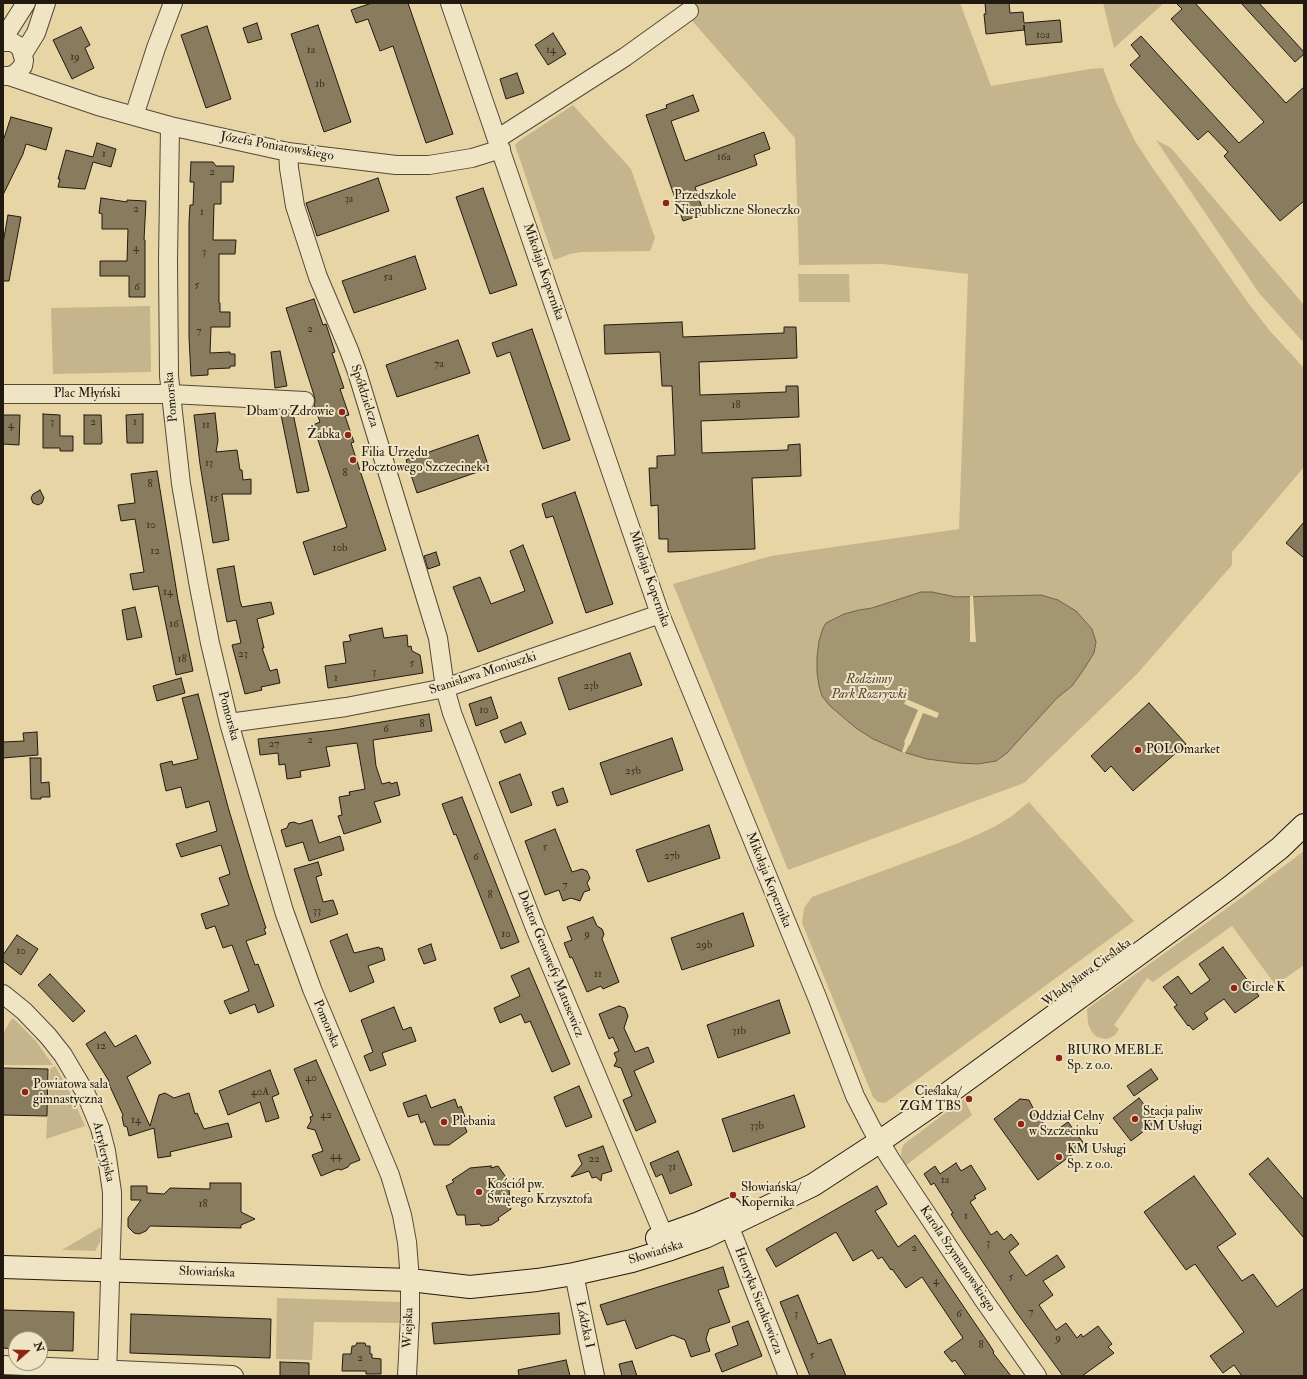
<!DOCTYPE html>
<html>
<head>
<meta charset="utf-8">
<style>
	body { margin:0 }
	#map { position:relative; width:1307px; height:1379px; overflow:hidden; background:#e7d5a5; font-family:"IM FELL Double Pica",serif }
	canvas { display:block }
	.frame { position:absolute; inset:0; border:4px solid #221a11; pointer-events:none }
	.north { position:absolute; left:8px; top:1331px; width:40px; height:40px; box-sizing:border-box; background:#efe4c4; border:1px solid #9d937c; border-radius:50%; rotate:70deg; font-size:11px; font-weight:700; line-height:16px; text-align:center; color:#221a11 }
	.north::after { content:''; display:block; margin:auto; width:14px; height:18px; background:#8f2418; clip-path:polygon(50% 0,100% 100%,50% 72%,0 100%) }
</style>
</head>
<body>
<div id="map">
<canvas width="1307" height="1379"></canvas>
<div class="frame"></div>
<div class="north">N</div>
</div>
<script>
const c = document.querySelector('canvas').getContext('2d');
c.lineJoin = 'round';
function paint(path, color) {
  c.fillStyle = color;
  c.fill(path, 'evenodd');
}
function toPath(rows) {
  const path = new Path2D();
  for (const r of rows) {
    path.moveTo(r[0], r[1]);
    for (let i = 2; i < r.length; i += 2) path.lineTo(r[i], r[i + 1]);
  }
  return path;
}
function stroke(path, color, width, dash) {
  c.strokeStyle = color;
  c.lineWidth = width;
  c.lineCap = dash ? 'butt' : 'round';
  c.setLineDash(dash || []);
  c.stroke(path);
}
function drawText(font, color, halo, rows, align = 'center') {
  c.font = font + ' "IM FELL Double Pica",serif';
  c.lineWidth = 4;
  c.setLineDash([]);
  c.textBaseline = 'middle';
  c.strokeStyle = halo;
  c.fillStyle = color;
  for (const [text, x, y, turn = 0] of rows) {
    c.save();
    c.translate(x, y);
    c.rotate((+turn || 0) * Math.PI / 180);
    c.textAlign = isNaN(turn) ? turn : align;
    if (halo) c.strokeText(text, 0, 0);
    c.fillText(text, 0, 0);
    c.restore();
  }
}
const green = toPath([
	[683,3,960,3,991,86,1090,69,1103,68,1116,102,1135,141,1152,167,1249,304,1270,331,1304,368,1304,467,1232,552,1232,565,1137,674,1024,783,788,870,673,584,771,556,959,529,968,274,883,264,799,265,795,138,694,23,681,4],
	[1103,3,1164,3,1114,48],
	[573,105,631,169,655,238,650,251,582,252,570,254,554,260,515,145,520,140],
	[1156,140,1171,148,1304,305,1304,343,1259,293],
	[798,274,849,274,850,302,799,302],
	[150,306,151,372,53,374,51,308],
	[1029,802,1134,921,885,1103,878,1102,873,1097,802,923,804,908,812,897,961,842,994,827,1012,816],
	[1304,851,1304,965,1277,984,1274,983,1232,926,1153,982,1147,978,1114,1025,1119,1029,1115,1035,1110,1038,1105,1039,1097,1037,1092,1032,1088,1024,1087,1009,1248,893],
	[13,1018,36,1041,53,1065,3,1065,3,1034,10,1021],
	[55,1066,71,1094,85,1126,46,1139,50,1069],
	[964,1099,972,1115,905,1166,901,1154,902,1148,904,1144],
	[99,1228,101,1228,100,1242,95,1251,62,1250],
	[277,1298,400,1302,401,1323,314,1322,312,1360,276,1359]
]);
const water = toPath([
	[921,592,932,592,956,597,1041,595,1058,600,1076,611,1092,629,1096,642,1094,653,1084,669,1072,686,1057,698,1007,753,996,761,978,764,958,763,927,759,903,752,873,739,856,728,830,706,822,696,819,686,817,672,817,657,819,641,823,628,826,623,844,614,859,610,872,608,921,592]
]);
const pier = toPath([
	[970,596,973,596,976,642,970,642],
	[906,699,939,713,937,718,923,713,910,745,909,745,905,753,902,752,905,743,904,742,918,710,904,704]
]);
const building = toPath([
	[372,3,408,3,453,134,426,143,393,46,380,51,368,19,356,23,351,10,372,3],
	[985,3,1009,3,1010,13,1023,12,1024,23,1060,20,1062,42,1026,45,1024,25,1024,30,986,34,984,14,986,14,985,3],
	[1176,3,1195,3,1286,103,1304,87,1304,201,1280,221,1224,156,1228,152,1208,131,1198,140,1130,65,1140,56,1131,45,1141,36,1239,143,1264,122,1171,19,1182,9,1176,3],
	[1241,3,1259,3,1304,52,1304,54,1295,62,1241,3],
	[257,23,262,39,248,43,243,28,257,23],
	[318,25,351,122,324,132,291,34,318,25],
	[207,26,231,99,206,108,181,35,207,26],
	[81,27,90,45,85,48,94,68,72,79,53,40,81,27],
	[553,33,566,54,548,65,535,45,553,33],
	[517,73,524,93,506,99,500,79,517,73],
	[693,95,699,111,671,121,685,161,764,132,770,149,754,155,757,165,695,187,704,214,683,221,646,115,667,108,666,105,693,95],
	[11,117,52,128,46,150,26,144,23,154,3,195,3,141,11,117],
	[97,143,116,149,111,167,93,162,85,189,58,187,60,179,58,179,66,150,93,157,97,143],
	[191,162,213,162,216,166,234,166,233,182,221,182,221,204,214,204,213,240,236,240,235,254,219,254,219,303,220,303,220,312,230,312,230,327,211,327,210,353,230,352,230,354,235,354,235,366,230,366,230,368,208,369,208,375,191,376,189,337,189,223,190,205,193,205,194,182,190,182,191,162],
	[378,178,389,211,317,236,306,203,378,178],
	[483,188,517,285,490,294,456,197,483,188],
	[101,198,127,202,127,200,146,201,144,240,145,240,145,297,129,297,129,276,100,276,100,261,127,261,128,229,102,229,102,214,99,213,101,198],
	[8,215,21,217,9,281,3,281,3,243,8,215],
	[415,256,426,289,354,313,342,281,415,256],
	[314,299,323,325,326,324,335,352,332,353,344,388,340,389,349,415,345,416,354,442,351,443,386,550,314,575,303,542,347,527,313,425,320,422,314,405,315,401,314,395,286,308,314,299],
	[682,322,683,337,784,333,784,327,796,327,797,358,699,362,700,395,786,392,786,386,798,386,799,417,701,421,702,453,788,450,788,445,800,444,801,476,752,478,755,549,668,552,668,539,659,539,658,505,651,506,649,468,657,468,657,456,675,455,672,386,662,386,660,352,605,354,604,325,682,322],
	[532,329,570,440,543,449,510,352,497,357,492,343,532,329],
	[458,340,470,373,397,397,386,365,458,340],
	[280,351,287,386,275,388,271,352,280,351],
	[215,413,218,440,216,452,237,450,240,470,242,470,243,480,251,479,251,494,222,494,229,540,213,543,200,464,194,415,215,413],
	[293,413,309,491,297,493,281,415,293,413],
	[43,414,60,415,60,436,73,436,73,451,60,451,60,448,43,448,43,414],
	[143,414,143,443,127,443,126,415,143,414],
	[3,415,20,415,19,445,3,444,3,415],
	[84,415,101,415,102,443,101,443,101,444,84,444,84,415],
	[478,435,489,468,417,493,406,460,478,435],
	[157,471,178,600,193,671,176,675,158,586,133,590,130,574,144,572,135,519,121,521,118,505,135,503,131,474,157,471],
	[40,490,44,498,42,503,38,505,33,503,31,498,33,494,40,490],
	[575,492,613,604,586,613,553,516,546,518,542,504,575,492],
	[1304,522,1304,558,1286,543,1304,522],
	[523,545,553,623,478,652,453,587,480,577,491,604,525,591,510,551,523,545],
	[436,552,440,565,428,569,424,556,436,552],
	[234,566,240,601,242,607,271,602,274,614,257,619,264,648,262,648,270,671,277,669,280,683,261,687,262,690,245,694,232,645,241,643,236,620,227,622,217,569,234,566],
	[135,607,142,637,127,640,122,610,135,607],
	[382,628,384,638,407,635,408,647,411,646,412,651,420,655,423,673,328,688,325,666,346,663,343,642,351,641,349,635,382,628],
	[630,653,642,685,569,710,558,678,630,653],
	[181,678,185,693,157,701,153,686,181,678],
	[198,694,228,807,249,877,266,928,264,929,266,934,246,941,255,965,258,964,274,1006,258,1013,255,1004,230,1014,224,1001,249,991,232,945,223,948,215,926,206,929,201,914,229,905,219,878,230,874,221,845,181,857,176,844,217,831,209,801,186,808,181,787,166,791,160,764,172,761,173,765,198,759,182,698,198,694],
	[491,697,498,718,476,726,469,704,491,697],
	[1149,703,1186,744,1133,791,1111,766,1105,772,1091,756,1149,703],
	[429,714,432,731,373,740,376,766,382,784,390,782,391,784,397,782,400,795,374,802,381,822,344,834,338,816,342,815,339,797,350,795,349,792,365,789,357,743,326,747,330,766,300,771,301,777,287,779,285,764,279,765,278,753,260,755,258,739,334,730,429,714],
	[521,722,526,734,505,743,500,731,521,722],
	[37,732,38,755,3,758,3,742,24,741,23,733,37,732],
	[672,738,683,770,611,795,600,763,672,738],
	[30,758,41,758,41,783,49,782,50,797,41,797,41,799,31,799,30,758],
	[520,774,532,805,511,813,499,782,520,774],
	[563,788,568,802,557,806,552,792,563,788],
	[462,797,519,942,501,949,456,834,454,835,442,804,462,797],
	[312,820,319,843,340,836,344,850,309,861,303,842,286,847,281,830,287,828,289,823,294,822,299,824,312,820],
	[709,825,720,858,648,882,636,850,709,825],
	[555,829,572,872,582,869,587,871,590,878,587,883,590,890,584,892,580,901,571,898,563,901,559,890,545,895,525,841,555,829],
	[318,862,322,875,316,877,323,902,333,900,338,914,311,923,294,869,318,862],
	[743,913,754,946,682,970,671,938,743,913],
	[593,917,597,926,602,929,604,934,602,939,619,982,603,989,601,986,587,992,572,957,570,958,564,943,572,940,567,927,593,917],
	[347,934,354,953,379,947,380,949,382,948,385,960,368,966,374,982,350,992,330,941,347,934],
	[17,935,38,949,21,975,3,961,3,955,17,935],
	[431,944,436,960,424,964,418,949,431,944],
	[1223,947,1259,996,1235,1013,1224,999,1204,1013,1208,1019,1193,1030,1189,1025,1188,1026,1174,1007,1177,1005,1163,987,1178,976,1191,994,1210,980,1199,964,1223,947],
	[529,968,570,1064,552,1072,530,1021,525,1023,521,1014,500,1023,494,1008,520,996,511,976,529,968],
	[50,974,85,1011,73,1022,38,985,50,974],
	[779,1000,790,1033,718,1058,707,1025,779,1000],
	[619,1006,625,1008,628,1016,624,1028,635,1052,648,1047,654,1062,634,1071,656,1122,636,1131,623,1100,632,1096,621,1068,614,1066,617,1060,614,1053,619,1051,613,1037,609,1039,599,1014,619,1006],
	[394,1007,403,1030,411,1027,416,1041,382,1053,386,1065,370,1071,364,1056,373,1052,361,1020,394,1007],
	[105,1032,115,1047,136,1035,151,1063,127,1077,150,1126,159,1095,165,1093,174,1098,189,1093,195,1114,197,1113,204,1129,228,1123,232,1137,170,1152,171,1156,158,1158,154,1128,129,1136,127,1127,124,1126,122,1117,123,1115,108,1082,109,1081,86,1044,105,1032],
	[316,1060,360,1160,350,1164,348,1167,341,1170,338,1169,321,1176,312,1155,323,1151,315,1130,307,1128,311,1121,310,1117,313,1116,294,1069,316,1060],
	[3,1068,48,1069,47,1116,3,1115,3,1068],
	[1151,1069,1158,1079,1134,1096,1127,1086,1151,1069],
	[270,1070,279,1094,272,1097,279,1118,266,1122,260,1102,228,1115,219,1091,270,1070],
	[579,1086,592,1117,566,1127,554,1097,579,1086],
	[426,1095,431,1108,455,1099,458,1108,461,1106,466,1120,463,1122,467,1132,449,1145,434,1145,425,1121,421,1123,418,1114,408,1117,403,1103,426,1095],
	[794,1095,805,1127,733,1152,722,1119,794,1095],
	[1139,1098,1157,1121,1131,1141,1113,1118,1139,1098],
	[1020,1099,1029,1100,1035,1112,1051,1134,1068,1122,1085,1145,1038,1180,994,1119,1020,1099],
	[603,1146,612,1171,602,1174,601,1181,596,1177,592,1178,589,1171,571,1177,582,1164,578,1155,603,1146],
	[678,1151,692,1185,670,1194,662,1174,656,1177,650,1163,678,1151],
	[1268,1158,1304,1200,1304,1238,1249,1174,1268,1158],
	[956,1163,961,1171,971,1165,986,1189,974,1196,976,1198,970,1202,991,1235,997,1231,1004,1240,1011,1234,1019,1244,1009,1252,1026,1276,1057,1255,1065,1267,1043,1281,1053,1295,1039,1305,1056,1330,1066,1323,1077,1338,1081,1334,1083,1337,1098,1326,1112,1344,1108,1347,1114,1353,1082,1376,1063,1376,1017,1313,960,1228,951,1214,953,1213,934,1183,931,1185,924,1174,935,1166,940,1174,956,1163],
	[491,1166,491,1168,498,1166,508,1180,511,1209,498,1218,499,1220,491,1225,481,1226,480,1224,466,1225,465,1215,457,1215,446,1186,454,1182,452,1180,470,1168,491,1166],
	[1194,1176,1236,1234,1217,1247,1242,1281,1253,1274,1277,1307,1304,1288,1304,1376,1242,1376,1234,1365,1223,1373,1210,1356,1244,1332,1195,1264,1186,1270,1144,1212,1194,1176],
	[210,1183,241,1183,241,1212,255,1219,241,1225,241,1228,150,1226,146,1231,139,1234,134,1233,128,1227,128,1218,141,1200,131,1200,131,1186,147,1186,147,1193,164,1194,170,1188,210,1189,210,1183],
	[877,1186,887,1204,875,1211,898,1247,915,1235,989,1344,994,1352,993,1353,1011,1376,966,1376,955,1360,952,1362,944,1352,963,1338,922,1277,906,1288,892,1269,891,1270,882,1257,878,1259,872,1250,853,1261,836,1232,776,1267,766,1249,877,1186],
	[723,1267,729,1287,718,1290,730,1322,709,1329,706,1339,710,1351,691,1357,685,1340,673,1335,636,1349,625,1320,607,1325,600,1305,723,1267],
	[798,1295,818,1344,831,1339,846,1376,810,1376,780,1302,798,1295],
	[3,1310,74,1312,73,1351,40,1350,40,1339,16,1339,16,1349,3,1348,3,1310],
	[559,1313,560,1334,434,1344,432,1323,559,1313],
	[131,1314,271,1319,270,1358,130,1353,131,1314],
	[748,1321,762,1356,722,1372,715,1354,738,1345,732,1327,748,1321],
	[357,1343,365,1343,366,1346,370,1346,370,1354,372,1354,372,1358,381,1359,381,1374,366,1374,366,1371,342,1371,343,1354,351,1354,352,1346,355,1346,357,1343],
	[566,1360,570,1376,519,1376,518,1370,566,1360],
	[632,1361,637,1376,622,1376,619,1364,632,1361],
	[280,1362,309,1363,309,1376,280,1376,280,1362]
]);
const street = toPath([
	[450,3,660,614,817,997,855,1096,872,1129,891,1160,983,1299,1037,1376],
	[3,39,26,3],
	[3,42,12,42,17,45,21,49,24,60,23,66,15,74,9,76,3,76],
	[23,54,36,33,46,3],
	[9,76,98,106,170,126,288,152,396,165,429,165,472,158,501,149],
	[134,116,156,48,173,3],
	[170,126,168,261,169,376,181,484,199,587,210,643,229,723,284,911,312,989,390,1175,402,1215,407,1242,410,1280,410,1318,407,1376],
	[497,139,625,57,689,11],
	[288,152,289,168,295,206,318,277,349,350,357,372,438,638,445,688,452,713,535,928,664,1236],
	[3,394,171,394,305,401],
	[229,723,346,707,445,688,660,614],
	[3,994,24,1011,48,1036,63,1055,86,1094,100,1128,106,1151,112,1192,112,1216,107,1376],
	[729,1225,788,1376],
	[574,1274,595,1376],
	[3,1365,232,1375,234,1376]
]);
const secondary = toPath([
	[657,1238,699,1223,731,1209],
	[3,1267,410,1280,470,1287,537,1280,574,1274,632,1261,671,1249,705,1237,813,1185,879,1142,928,1108,1229,888,1280,848,1304,825]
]);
const markers = [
	[666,203,4,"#8f2418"],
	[342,412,4,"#8f2418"],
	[348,435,4,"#8f2418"],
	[353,460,4,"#8f2418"],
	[1138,750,4,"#8f2418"],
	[1234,988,4,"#8f2418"],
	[1059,1058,4,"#8f2418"],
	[25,1092,4,"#8f2418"],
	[969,1099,4,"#8f2418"],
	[1135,1119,4,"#8f2418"],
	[444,1122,4,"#8f2418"],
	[1021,1124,4,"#8f2418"],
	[1059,1157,4,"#8f2418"],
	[479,1192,4,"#8f2418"],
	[733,1195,4,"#8f2418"]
];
const numberNames = [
	["10a",1043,36],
	["1a",311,51],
	["14",551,51],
	["19",75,58],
	["1b",320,85],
	["1",104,155],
	["16a",724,158],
	["2",212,173],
	["3a",349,200],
	["2",136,210],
	["1",202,213],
	["4",136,249],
	["3",204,253],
	["5a",388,278],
	["5",197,286],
	["6",137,288],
	["2",310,330],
	["7",199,332],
	["7a",439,365],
	["18",736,406],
	["3",52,423],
	["2",93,423],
	["1",135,423],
	["4",11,426],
	["11",206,426],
	["13",209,464],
	["8",345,474],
	["8",150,485],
	["15",214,499],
	["10",151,526],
	["10b",340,549],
	["12",155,552],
	["14",168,593],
	["16",174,625],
	["23",243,655],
	["18",182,660],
	["5",412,664],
	["3",374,673],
	["1",336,679],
	["23b",591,687],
	["10",484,711],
	["8",422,725],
	["6",386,730],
	["2",310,741],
	["27",274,745],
	["25b",633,772],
	["5",545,848],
	["27b",672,857],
	["6",476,858],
	["7",565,886],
	["8",490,896],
	["33",317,912],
	["10",506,935],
	["9",587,935],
	["29b",704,946],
	["10",21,952],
	["11",598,975],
	["31b",739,1032],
	["12",101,1047],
	["40",311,1079],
	["40A",260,1093],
	["42",326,1116],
	["14",136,1121],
	["33b",757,1127],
	["44",336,1157],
	["22",594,1160],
	["31",672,1168],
	["1a",945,1181],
	["18",203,1205],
	["1",966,1217],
	["3",988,1244],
	["2",914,1249],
	["5",1011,1278],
	["4",936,1282],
	["7",1031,1313],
	["3",796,1315],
	["6",959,1315],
	["9",1058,1339],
	["8",981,1346],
	["5",812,1356],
	["2",360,1359]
];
const streetNames = [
	["Józefa Poniatowskiego",277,147,10],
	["Mikołaja Kopernika",543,272,71],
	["Plac Młyński",87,394],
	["Spółdzielcza",364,396,72],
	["Pomorska",172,397,-95],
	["Mikołaja Kopernika",649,579,71],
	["Stanisława Moniuszki",483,674,-18],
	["Pomorska",228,716,75],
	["Mikołaja Kopernika",768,880,68],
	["Doktor Genowefy Matusewicz",550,964,68],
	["Władysława Cieślaka",1087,973,-36],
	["Pomorska",326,1024,67],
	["Artyleryjska",103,1152,77],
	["Słowiańska",656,1253,-17],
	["Karola Szymanowskiego",957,1259,56],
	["Słowiańska",207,1273,2],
	["Henryka Sienkiewicza",758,1301,69],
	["Łódzka I",584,1325,78],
	["Wiejska",409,1328,-88]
];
const poiNames = [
	["Przedszkole",674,196],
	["Niepubliczne Słoneczko",674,211],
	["Dbam o Zdrowie",334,412,"right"],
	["Żabka",340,435,"right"],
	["Filia Urzędu",361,453],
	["Pocztowego Szczecinek 1",361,468],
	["POLOmarket",1146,750],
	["Circle K",1242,988],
	["BIURO MEBLE",1067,1051],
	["Sp. z o.o.",1067,1066],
	["Powiatowa sala",33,1085],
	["gimnastyczna",33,1100],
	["Cieślaka/",961,1092,"right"],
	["ZGM TBS",961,1107,"right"],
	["Stacja paliw",1143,1112],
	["KM Usługi",1143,1127],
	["Oddział Celny",1029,1117],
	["w Szczecinku",1029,1132],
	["Plebania",452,1122],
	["KM Usługi",1067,1150],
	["Sp. z o.o.",1067,1165],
	["Kościół pw.",487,1185],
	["Świętego Krzysztofa",487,1200],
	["Słowiańska/",741,1188],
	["Kopernika",741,1203]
];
const parkNames = [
	["Rodzinny",869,680],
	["Park Rozrywki",869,695]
];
paint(green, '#c6b58c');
paint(water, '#a49573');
stroke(water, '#70644c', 1);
paint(pier, '#e7d5a5');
paint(building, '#887b5e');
stroke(building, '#221a11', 1);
stroke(street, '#534936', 20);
stroke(secondary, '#221a11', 24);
stroke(street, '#efe4c4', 18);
stroke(secondary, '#efe4c4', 22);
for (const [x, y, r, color] of markers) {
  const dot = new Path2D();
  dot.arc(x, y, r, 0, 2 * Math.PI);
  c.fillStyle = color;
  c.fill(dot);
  stroke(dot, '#efe4c4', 1.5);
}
drawText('11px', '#3c3224', null, numberNames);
drawText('13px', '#221a11', '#efe4c4', streetNames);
drawText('13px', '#221a11', '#efe4c4', poiNames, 'left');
drawText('italic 13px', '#534836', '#efe4c4', parkNames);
</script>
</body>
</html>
